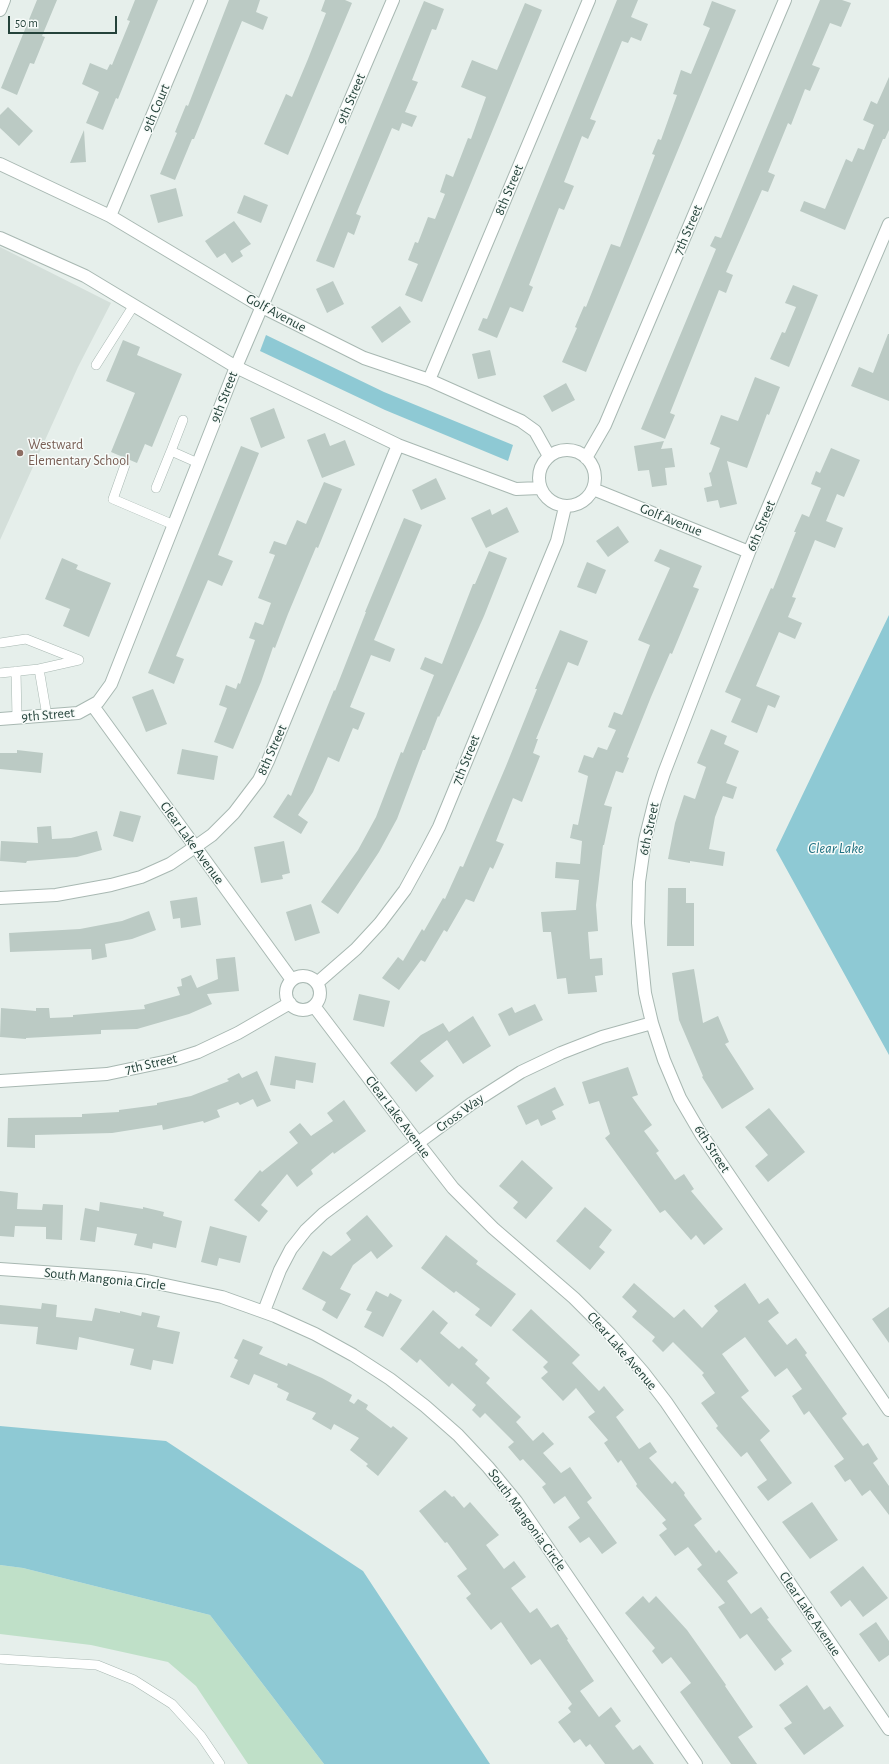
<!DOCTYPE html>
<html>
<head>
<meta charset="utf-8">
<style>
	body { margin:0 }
	#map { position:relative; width:889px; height:1764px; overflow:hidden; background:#e6efeb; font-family:"Alegreya Sans",sans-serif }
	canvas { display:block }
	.scale { position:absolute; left:8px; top:16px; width:109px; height:18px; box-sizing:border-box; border:2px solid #24423a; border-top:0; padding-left:5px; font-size:12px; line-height:14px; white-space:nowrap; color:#24423a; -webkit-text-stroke:3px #f7fbf9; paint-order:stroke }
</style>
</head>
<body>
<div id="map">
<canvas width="889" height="1764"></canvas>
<div class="scale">50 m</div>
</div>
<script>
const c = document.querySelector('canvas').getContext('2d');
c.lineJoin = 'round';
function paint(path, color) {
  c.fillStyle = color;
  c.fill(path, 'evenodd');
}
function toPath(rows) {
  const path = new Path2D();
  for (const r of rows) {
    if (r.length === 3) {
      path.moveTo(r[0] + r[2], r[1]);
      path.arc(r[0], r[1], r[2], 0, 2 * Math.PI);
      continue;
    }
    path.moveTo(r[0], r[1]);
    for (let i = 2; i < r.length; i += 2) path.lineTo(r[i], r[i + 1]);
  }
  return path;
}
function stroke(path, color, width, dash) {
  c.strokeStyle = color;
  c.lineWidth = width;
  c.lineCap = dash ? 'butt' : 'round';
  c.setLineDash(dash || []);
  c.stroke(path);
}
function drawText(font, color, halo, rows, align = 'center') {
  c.font = font + ' "Alegreya Sans",sans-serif';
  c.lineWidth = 3;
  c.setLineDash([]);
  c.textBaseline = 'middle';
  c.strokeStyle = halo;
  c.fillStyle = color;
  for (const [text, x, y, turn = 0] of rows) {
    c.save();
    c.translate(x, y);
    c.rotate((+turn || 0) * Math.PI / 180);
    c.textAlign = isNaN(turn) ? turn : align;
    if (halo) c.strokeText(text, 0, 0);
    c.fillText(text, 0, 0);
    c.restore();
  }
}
const built = toPath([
	[0,247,111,303,78,367,0,540]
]);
const green = toPath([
	[0,1565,23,1568,210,1615,324,1764,248,1764,196,1686,168,1662,91,1645,0,1634]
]);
const water = toPath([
	[266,335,384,392,513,445,508,461,385,410,260,351],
	[889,615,889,1055,776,850],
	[0,1426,166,1441,363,1571,490,1764,324,1764,210,1615,23,1568,0,1565]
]);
const building = toPath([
	[37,0,57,0,42,36,45,37,34,64,30,63,17,95,1,88],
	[135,0,158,0,118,99,116,98,103,130,86,123,99,92,82,84,90,63,107,70,110,64,112,65,130,21,127,20],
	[229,0,260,0,256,12,268,17,263,30,242,21,194,139,192,139,175,180,160,174,177,133,175,132,186,105,188,106],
	[325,0,345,0,352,3,288,155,264,144,286,94,292,97,308,59,326,13,321,11],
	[617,0,638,0,631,17,648,24,641,41,631,37,628,43,622,41,590,119,596,121,588,139,582,136,564,182,574,186,564,210,559,208,529,285,533,287,523,312,510,307,497,338,478,330,483,318,487,319],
	[820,0,842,0,851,3,841,27,830,23,812,65,820,68,810,91,805,89,791,125,788,123,768,172,775,175,768,192,762,190,726,272,733,275,726,293,719,290,670,413,675,415,665,439,641,429,716,249,710,246,715,236,721,238],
	[424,1,444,9,436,30,432,29,412,80,418,82,405,112,417,116,412,127,402,123,399,131,392,128,356,214,361,216,354,235,348,232,334,268,316,261],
	[712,1,736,10,586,372,562,362,577,328,575,327,584,306,586,307,611,244,620,247,655,155,652,154,658,139,661,140,677,95,673,94,681,70,691,74,710,28,703,25],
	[525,3,542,10,422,302,405,295,418,264,408,260,415,242,418,243,428,217,435,219,445,194,440,192,446,174,453,177,468,138,471,139,486,97,461,87,472,60,497,70],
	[889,77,889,130,885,139,883,139,845,230,800,211,804,201,825,209,846,159,852,162,858,148,864,150,874,125,863,120,871,101,877,104],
	[8,107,33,131,19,146,0,128,0,115],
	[84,130,86,162,70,163],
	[176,188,183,216,158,223,150,195],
	[244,195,268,205,261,223,237,213],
	[234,221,251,244,240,251,243,256,232,263,225,253,217,258,205,241],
	[333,281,344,304,327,313,316,289],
	[793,285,818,295,789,367,770,359,782,332,785,333,796,307,785,303],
	[400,306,411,322,382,343,371,327],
	[888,334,889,334,889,401,851,386,859,367,873,373],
	[123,340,140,347,137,355,182,374,152,447,145,444,137,463,111,452,135,393,106,381],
	[490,350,496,375,478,379,472,354],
	[755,377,780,387,769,415,767,414,747,468,727,461,737,504,720,508,718,500,707,502,704,488,712,486,709,473,711,472,720,448,710,444,721,415,738,421],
	[566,383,575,400,552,412,543,396],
	[274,408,285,438,261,448,250,418],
	[325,433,330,446,345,440,355,465,322,478,307,440],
	[664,441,661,449,672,448,675,467,665,468,667,485,652,487,649,470,638,471,634,446],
	[241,446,259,453,218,555,233,561,222,586,208,580,176,656,184,659,174,684,148,673],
	[831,448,860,460,844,497,837,494,826,521,843,528,835,548,815,540,792,597,796,598,788,617,802,623,795,639,779,632,756,686,780,696,775,708,768,705,757,733,731,722,741,699,725,692,771,588,773,589,796,532,794,532,802,514,809,517,821,488,811,484,816,471,820,473],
	[436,478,446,499,421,510,412,490],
	[324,482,342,489,318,548,316,547,288,614,275,648,273,647,261,682,233,749,214,742,227,708,219,705,226,685,236,689,238,683,240,684,255,640,249,638,255,622,263,625,271,603,258,598,275,555,269,553,274,541,286,545,297,520,306,524],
	[507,507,519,532,486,548,471,518,490,509,492,515],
	[404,518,422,525,374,640,395,649,390,662,371,655,350,707,365,713,358,730,353,728,339,762,328,757,313,792,298,815,308,822,301,834,273,817,288,794,291,796,334,690,335,691,366,612,365,612],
	[618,526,629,542,608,557,596,541],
	[660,549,702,566,693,587,699,589,672,654,670,653,651,697,627,757,629,758,623,773,616,771,604,805,612,807,604,845,603,845,596,905,598,931,588,932,590,959,602,958,603,975,595,976,597,992,568,994,566,978,557,979,551,932,543,932,541,912,576,910,579,880,555,878,556,862,580,864,582,841,570,838,573,824,578,825,588,776,578,772,584,755,593,758,598,747,607,750,616,730,608,727,614,712,622,715,650,645,638,640,670,568,654,561],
	[489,551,507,558,484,616,439,717,438,716,425,750,423,750,397,819,379,852,338,914,321,902,358,850,376,817,401,752,403,753,434,675,420,669,425,657,442,664,473,584,475,584],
	[62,558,78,565,76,569,111,583,89,637,63,626,70,609,45,599],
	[587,562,606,570,596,594,577,587],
	[560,630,588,641,578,666,568,662,536,739,538,739,533,753,540,756,522,802,513,798,496,841,504,844,493,869,490,867,474,902,466,899,447,932,444,930,425,962,421,960,399,990,382,978,398,957,403,961,422,929,424,931,443,898,445,899,460,866,463,867,506,766,537,689,535,689],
	[153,689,167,724,146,732,132,697],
	[711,729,727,736,724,744,739,751,726,783,737,787,733,799,723,796,715,817,709,849,725,852,723,866,690,861,690,863,668,859,675,823,684,795,695,799,706,767,697,763],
	[182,749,218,756,214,780,177,774],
	[17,750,43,753,41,773,0,769,0,753,17,753],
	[120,811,141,816,133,842,113,836],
	[51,826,52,839,71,838,97,831,102,850,77,857,27,861,26,863,0,861,1,841,38,843,37,827],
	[284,841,290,873,282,875,283,879,261,883,254,847],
	[668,888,686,888,686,903,694,903,694,946,667,946],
	[197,897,201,925,181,928,180,918,173,919,170,901],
	[311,904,320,933,295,941,286,912],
	[149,911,156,930,132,939,105,944,107,957,92,960,91,949,10,952,9,933,80,929,122,921],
	[235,957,239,991,207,994,212,1004,189,1014,137,1029,101,1030,101,1034,26,1038,26,1039,0,1037,1,1008,36,1011,36,1008,49,1008,50,1018,73,1017,73,1015,145,1009,144,1005,180,995,177,987,182,986,181,979,191,975,197,988,218,979,216,959],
	[694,969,703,1023,718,1016,729,1042,725,1044,754,1089,722,1109,702,1077,703,1076,679,1020,672,973],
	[359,994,390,1001,384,1027,353,1020],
	[535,1004,543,1020,509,1036,498,1014,512,1007,515,1013],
	[473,1016,491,1046,463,1064,447,1040,420,1061,434,1076,416,1092,390,1063,421,1035,443,1023,449,1032],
	[275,1056,316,1063,313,1083,296,1080,295,1089,270,1085],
	[628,1067,638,1095,632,1097,652,1125,644,1131,659,1151,656,1153,675,1180,684,1174,694,1189,691,1191,723,1229,704,1245,696,1235,691,1240,665,1210,660,1213,605,1138,610,1134,599,1101,589,1104,582,1082],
	[257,1071,271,1101,257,1107,253,1099,240,1105,238,1102,217,1110,220,1117,204,1123,203,1121,163,1130,162,1125,112,1133,35,1135,35,1148,7,1147,8,1118,82,1117,82,1114,119,1112,119,1110,157,1105,157,1103,191,1096,229,1081,227,1079,239,1073,242,1078],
	[555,1087,564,1105,552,1111,556,1119,541,1126,538,1119,526,1125,517,1106],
	[344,1100,366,1131,334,1154,333,1152,311,1170,313,1174,297,1187,287,1174,261,1205,268,1211,259,1222,234,1200,260,1170,262,1172,298,1143,289,1132,300,1123,311,1136,333,1121,327,1113],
	[769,1108,805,1152,768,1182,755,1166,768,1155,745,1127],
	[522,1160,553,1188,526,1219,513,1208,518,1202,499,1186],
	[0,1191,18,1193,17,1209,42,1210,43,1204,63,1205,62,1240,46,1239,46,1227,15,1226,14,1237,0,1236],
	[100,1202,143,1209,143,1207,164,1212,163,1216,182,1221,176,1248,153,1243,152,1249,134,1245,137,1234,97,1227,95,1242,80,1240,85,1208,99,1211],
	[585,1207,612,1230,599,1247,605,1252,590,1270,556,1241],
	[367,1215,393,1246,377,1259,371,1251,353,1265,340,1289,351,1294,337,1319,322,1310,326,1302,302,1289,323,1251,331,1256,351,1240,346,1233],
	[210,1226,247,1236,240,1263,219,1258,217,1266,201,1262],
	[446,1235,478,1261,476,1264,516,1294,491,1327,475,1315,480,1309,456,1291,454,1293,421,1268],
	[634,1283,674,1318,684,1309,702,1328,718,1311,714,1306,745,1283,759,1304,768,1298,779,1313,768,1321,787,1345,796,1338,807,1353,805,1355,847,1414,842,1418,863,1446,868,1443,878,1459,873,1463,889,1486,889,1515,870,1490,862,1496,850,1479,845,1482,834,1466,844,1459,809,1411,804,1415,792,1396,802,1389,787,1368,775,1377,745,1337,722,1354,749,1391,741,1397,770,1431,760,1440,792,1483,768,1501,757,1487,767,1480,747,1452,741,1457,716,1428,718,1426,701,1403,715,1393,702,1375,704,1373,673,1342,663,1352,652,1341,655,1337,632,1317,637,1311,622,1297],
	[376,1291,388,1297,390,1293,402,1300,383,1337,364,1327,372,1312,366,1310],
	[42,1303,57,1305,56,1317,92,1321,95,1308,120,1313,120,1311,141,1316,142,1312,160,1316,157,1327,180,1332,173,1364,153,1360,151,1370,130,1365,134,1349,79,1337,77,1350,36,1344,38,1327,0,1324,0,1305,41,1309],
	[889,1307,889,1343,872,1319],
	[531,1309,580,1355,572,1363,599,1391,604,1386,624,1410,616,1417,639,1449,650,1442,657,1452,649,1458,672,1484,675,1481,685,1493,684,1495,702,1519,694,1525,716,1553,719,1550,738,1573,727,1581,751,1614,761,1607,769,1618,767,1619,792,1651,781,1659,784,1664,775,1671,747,1634,740,1639,718,1607,725,1603,697,1569,702,1565,688,1547,675,1556,659,1535,667,1529,662,1523,666,1520,636,1486,637,1484,621,1460,618,1463,604,1443,608,1440,588,1417,595,1412,576,1388,563,1401,541,1378,548,1372,543,1367,548,1362,512,1330],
	[433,1310,448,1323,440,1333,459,1349,462,1346,478,1360,475,1364,490,1378,486,1383,521,1417,516,1422,533,1441,543,1432,554,1444,543,1453,561,1473,570,1467,592,1498,587,1502,617,1543,602,1554,589,1537,580,1543,568,1527,580,1518,565,1496,554,1504,542,1487,546,1484,523,1459,520,1461,508,1447,514,1442,485,1413,480,1418,472,1410,476,1405,452,1383,449,1387,420,1359,417,1363,400,1349],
	[243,1339,263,1347,259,1354,287,1366,288,1363,322,1378,352,1395,349,1401,354,1404,358,1399,368,1405,366,1409,391,1428,393,1426,408,1438,378,1476,366,1466,368,1464,350,1450,359,1438,334,1424,331,1430,312,1419,316,1413,286,1400,289,1393,277,1387,278,1384,254,1374,249,1385,230,1377,238,1360,234,1358],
	[445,1490,452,1497,454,1496,464,1508,470,1502,499,1535,486,1545,504,1569,514,1561,526,1577,511,1588,530,1613,537,1608,551,1628,558,1624,568,1639,567,1640,594,1681,580,1691,599,1717,611,1707,621,1721,615,1726,633,1750,640,1745,654,1764,605,1764,590,1744,586,1747,580,1739,574,1743,558,1722,571,1712,568,1708,572,1704,540,1659,531,1665,501,1622,491,1630,466,1598,471,1594,457,1576,467,1569,447,1542,445,1543,419,1511],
	[812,1502,838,1540,810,1559,782,1522],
	[863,1566,888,1598,863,1617,850,1600,841,1607,830,1592],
	[643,1596,649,1603,656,1596,687,1630,726,1685,725,1686,753,1727,738,1737,757,1764,731,1764,680,1692,691,1683,671,1657,662,1664,652,1651,655,1648,625,1613],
	[876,1622,889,1641,889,1655,879,1662,859,1634],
	[807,1685,824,1710,830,1706,844,1726,804,1755,784,1728,792,1723,779,1705]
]);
const service = toPath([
	[96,365,134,305],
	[171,451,183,420],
	[125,465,113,499,174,525],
	[156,488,171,451,198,463],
	[0,643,26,639,79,660,39,669,0,673],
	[39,669,47,716],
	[16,671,17,718],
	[0,1659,97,1665,134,1680,172,1704,201,1736,220,1764]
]);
const minor = toPath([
	[0,10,4,0],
	[0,164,110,216,262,307,364,358,429,380,521,421,535,431,549,456],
	[110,216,201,0],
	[889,224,749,552,664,773,655,800,645,840,639,882,638,923,645,993,652,1023,664,1060,680,1098,701,1134,889,1410],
	[0,238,85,276,236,367,398,445,516,489,540,488],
	[429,380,589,0],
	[567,478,28],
	[586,458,605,425,785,0],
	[593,489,749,552],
	[93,706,292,980],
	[0,719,78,713,98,702,111,684,236,367,393,0],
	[0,898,56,895,111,885,141,877,170,864,195,847,212,835,234,813,259,780,268,761,398,445],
	[303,993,17],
	[317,983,356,949,380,923,405,890,427,850,439,827,557,541,565,507],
	[314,1006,418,1143,453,1188,493,1228,574,1298,610,1334,643,1372,666,1402,889,1729],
	[0,1081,107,1074,173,1060,198,1052,238,1033,290,1003],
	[0,1269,114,1277,147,1281,222,1297,275,1316,315,1334,353,1355,390,1379,425,1406,458,1435,488,1467,516,1501,696,1764],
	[264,1311,280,1270,291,1249,306,1230,323,1214,418,1143,471,1104,521,1072,561,1053,602,1037,652,1023]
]);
const markers = [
	[20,453,4,"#8d6e63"]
];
const streetNames = [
	["9th Street",351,99,-67],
	["9th Court",156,108,-67],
	["8th Street",509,190,-67],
	["7th Street",688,230,-67],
	["Golf Avenue",276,313,28],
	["9th Street",224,397,-69],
	["Golf Avenue",671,520,22],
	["6th Street",761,526,-67],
	["9th Street",48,715,-5],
	["8th Street",272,750,-66],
	["7th Street",466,760,-68],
	["6th Street",649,829,-78],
	["Clear Lake Avenue",192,843,54],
	["7th Street",151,1064,-13],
	["Cross Way",460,1113,-36],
	["Clear Lake Avenue",398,1117,53],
	["6th Street",712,1149,57],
	["South Mangonia Circle",105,1279,6],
	["Clear Lake Avenue",622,1351,49],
	["South Mangonia Circle",527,1520,54],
	["Clear Lake Avenue",810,1614,56]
];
const educationNames = [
	["Westward",28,445],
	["Elementary School",28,461]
];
const waterNames = [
	["Clear Lake",836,848]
];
paint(built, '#d4dfda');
paint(green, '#bfe0c8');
paint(water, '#8ec9d4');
paint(building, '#bbcac4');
stroke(service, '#a8b8b2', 10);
stroke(minor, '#a8b8b2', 14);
stroke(service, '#fff', 9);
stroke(minor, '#fff', 12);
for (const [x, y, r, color] of markers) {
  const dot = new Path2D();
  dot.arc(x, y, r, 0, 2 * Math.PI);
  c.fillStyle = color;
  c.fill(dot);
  stroke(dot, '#f7fbf9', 1.5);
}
drawText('14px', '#24423a', '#f7fbf9', streetNames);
drawText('14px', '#785e54', '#f7fbf9', educationNames, 'left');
drawText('italic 15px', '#1c6f80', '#f7fbf9', waterNames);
</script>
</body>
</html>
